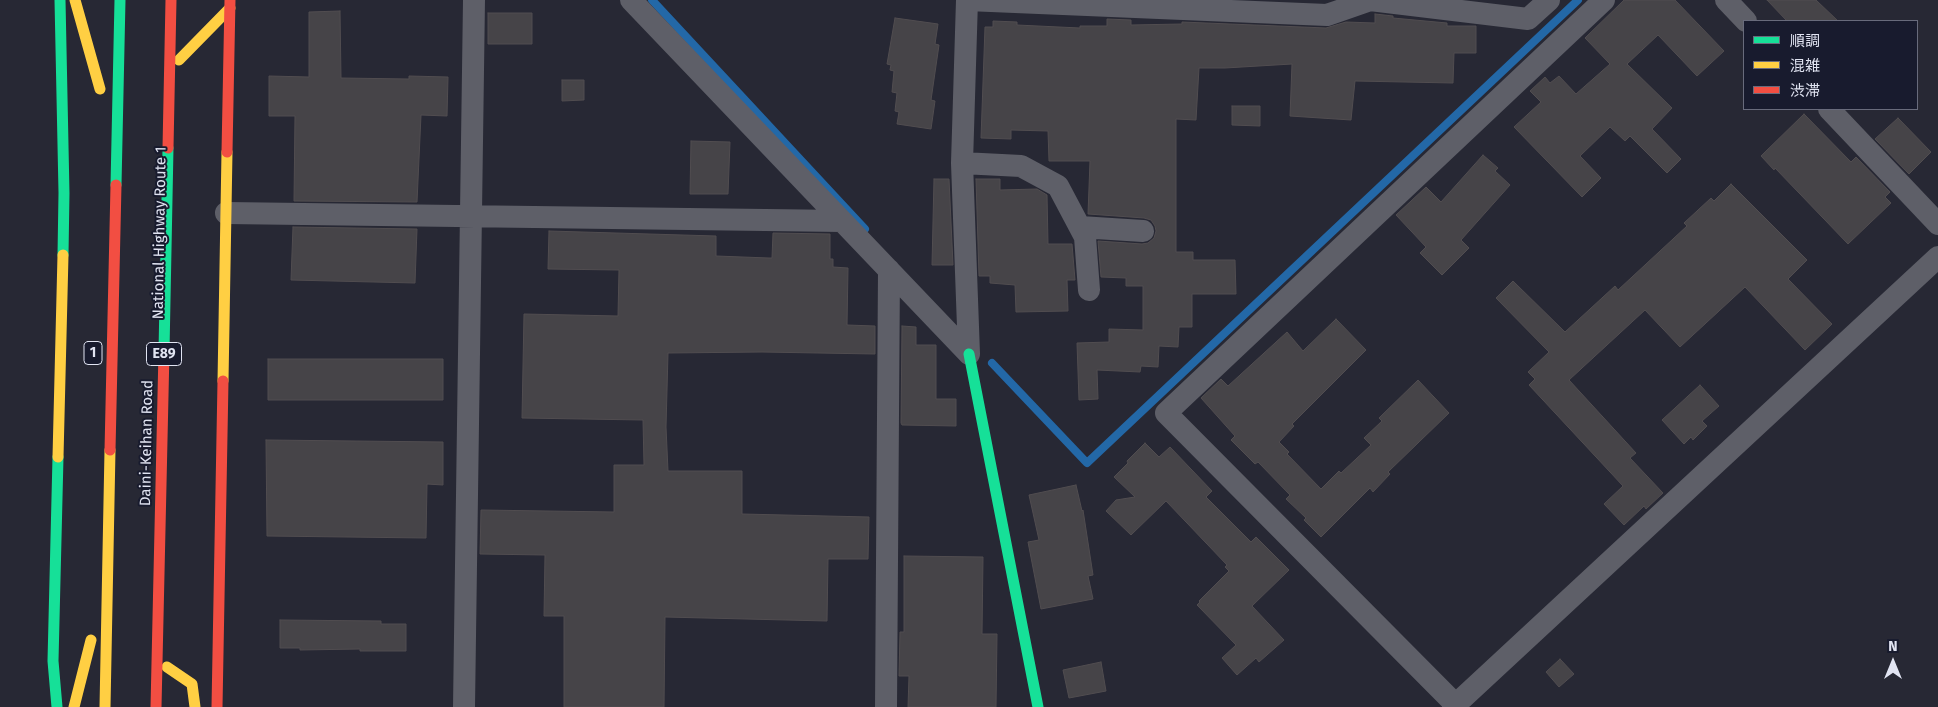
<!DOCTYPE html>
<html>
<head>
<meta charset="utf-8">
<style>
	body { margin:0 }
	#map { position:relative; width:1938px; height:707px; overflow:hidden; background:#272834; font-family:"Fira Sans","Noto Sans JP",sans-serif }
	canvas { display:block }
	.legend { position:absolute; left:1743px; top:20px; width:175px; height:90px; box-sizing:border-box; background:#181b2e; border:1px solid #686b7c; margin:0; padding:6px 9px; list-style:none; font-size:15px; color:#e1e4f2 }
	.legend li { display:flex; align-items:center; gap:10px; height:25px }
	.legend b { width:25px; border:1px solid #686b7c }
	.north { position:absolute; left:1868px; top:637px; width:50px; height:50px; -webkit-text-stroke:4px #181b2e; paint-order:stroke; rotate:0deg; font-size:14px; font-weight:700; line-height:20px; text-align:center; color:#e1e4f2 }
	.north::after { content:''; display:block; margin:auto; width:18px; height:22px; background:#e1e4f2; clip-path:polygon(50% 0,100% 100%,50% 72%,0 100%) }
</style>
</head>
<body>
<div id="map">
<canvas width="1938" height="707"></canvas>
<ul class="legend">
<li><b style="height:6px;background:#16e098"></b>順調</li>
<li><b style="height:6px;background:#ffcf43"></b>混雑</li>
<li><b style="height:6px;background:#f24e42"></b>渋滞</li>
</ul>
<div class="north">N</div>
</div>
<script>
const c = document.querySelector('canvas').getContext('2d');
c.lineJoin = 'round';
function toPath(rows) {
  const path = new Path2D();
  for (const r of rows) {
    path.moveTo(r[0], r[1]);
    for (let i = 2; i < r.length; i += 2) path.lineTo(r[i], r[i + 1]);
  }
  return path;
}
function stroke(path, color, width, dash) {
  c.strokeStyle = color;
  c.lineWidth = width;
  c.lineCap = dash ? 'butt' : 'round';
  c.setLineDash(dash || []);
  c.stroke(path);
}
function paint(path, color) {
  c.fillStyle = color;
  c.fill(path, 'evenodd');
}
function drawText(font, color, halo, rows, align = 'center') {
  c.font = font + ' "Fira Sans",sans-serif';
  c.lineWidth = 4;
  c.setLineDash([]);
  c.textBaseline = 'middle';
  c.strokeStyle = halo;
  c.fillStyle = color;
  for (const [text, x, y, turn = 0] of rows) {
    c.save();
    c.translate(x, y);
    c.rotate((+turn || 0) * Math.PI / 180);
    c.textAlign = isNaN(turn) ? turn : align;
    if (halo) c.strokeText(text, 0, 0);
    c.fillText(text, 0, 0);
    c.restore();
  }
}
const stream = toPath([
	[652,0,865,229],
	[992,363,1087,463,1578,0]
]);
const building = toPath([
	[1624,0,1675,0,1724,51,1697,76,1658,35,1627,64,1672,108,1652,129,1681,159,1667,173,1630,136,1625,141,1610,127,1580,156,1601,178,1582,197,1514,127,1541,102,1530,91,1545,77,1550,83,1559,76,1576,94,1610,64,1585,38,1624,0],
	[1767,0,1816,0,1838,21,1787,21,1767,0],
	[340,11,341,78,409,79,409,76,448,77,447,116,421,115,417,202,294,201,295,116,269,116,269,76,309,77,309,12,340,11],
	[488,13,532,13,532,44,488,44,488,13],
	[1375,14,1393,16,1393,18,1447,23,1447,26,1476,26,1476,53,1454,53,1453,83,1355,81,1351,120,1290,116,1292,64,1225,68,1199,68,1196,120,1176,119,1176,252,1193,252,1193,260,1235,260,1236,294,1192,294,1192,327,1179,327,1178,347,1159,346,1158,367,1141,366,1140,372,1097,370,1098,399,1079,400,1077,343,1109,342,1109,329,1143,330,1143,286,1126,286,1126,278,1101,277,1098,241,1142,244,1148,243,1154,238,1156,231,1155,226,1151,220,1144,218,1088,214,1090,161,1049,161,1048,131,1011,130,1011,139,981,138,985,27,993,27,993,21,1017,22,1017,25,1080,28,1080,26,1107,26,1107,19,1131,20,1131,25,1182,24,1182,22,1326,28,1346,22,1375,23,1375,14],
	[895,18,938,24,935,44,939,45,931,100,935,101,931,129,897,124,899,112,895,111,897,93,892,92,894,71,890,70,891,65,887,64,895,18],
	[562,80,584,80,584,100,562,101,562,80],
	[1232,106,1260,106,1260,126,1232,125,1232,106],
	[1804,114,1851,162,1856,157,1890,192,1885,197,1891,203,1848,244,1775,168,1774,170,1761,156,1804,114],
	[1898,118,1931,152,1909,174,1875,139,1898,118],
	[691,141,730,142,728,194,690,194,691,141],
	[1483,155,1498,168,1495,171,1510,185,1461,240,1469,248,1442,275,1420,253,1426,247,1396,215,1426,187,1441,202,1483,155],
	[934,179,949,179,953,265,932,265,934,179],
	[976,179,1000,179,1000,190,1037,189,1047,195,1048,244,1072,244,1075,280,1067,280,1068,311,1016,312,1015,285,990,283,990,276,979,276,976,179],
	[1731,184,1807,260,1788,279,1832,324,1805,350,1745,287,1680,347,1645,310,1569,380,1636,453,1630,458,1663,493,1646,509,1644,506,1624,525,1604,504,1623,486,1529,385,1535,379,1528,372,1549,352,1496,298,1513,281,1565,332,1615,286,1618,290,1687,226,1684,223,1711,198,1714,201,1731,184],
	[293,227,417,229,415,283,291,280,293,227],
	[549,231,716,236,716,256,769,258,772,258,773,233,830,234,830,259,833,259,833,267,848,268,847,325,875,326,875,354,762,352,668,353,666,427,668,471,742,471,742,514,869,517,868,559,828,559,827,621,665,617,664,707,564,707,564,616,544,616,545,555,480,554,481,510,614,512,614,465,644,465,643,420,522,418,524,314,618,316,619,270,548,269,549,231],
	[1336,319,1366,350,1292,424,1294,426,1279,442,1289,452,1287,454,1321,489,1339,471,1341,473,1371,445,1364,438,1382,421,1379,418,1418,380,1449,413,1388,472,1390,474,1373,492,1370,488,1321,537,1304,520,1306,518,1286,499,1290,495,1258,462,1255,464,1231,440,1235,436,1201,398,1221,379,1228,386,1287,332,1303,351,1336,319],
	[902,326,916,327,916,345,936,345,936,399,956,399,956,426,902,425,901,423,902,326],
	[268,359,443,359,443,400,268,400,268,359],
	[1700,385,1719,406,1702,421,1707,426,1693,440,1691,437,1684,444,1662,420,1700,385],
	[266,440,443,442,443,485,427,484,426,538,267,536,266,440],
	[1145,443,1159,457,1170,447,1212,491,1206,497,1251,542,1256,537,1289,570,1252,606,1284,640,1259,662,1256,658,1237,675,1222,658,1236,645,1197,605,1200,602,1199,601,1229,571,1225,567,1227,565,1166,501,1131,535,1106,511,1116,500,1135,497,1114,477,1128,463,1127,461,1145,443],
	[1076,485,1082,511,1083,510,1093,575,1088,576,1093,599,1041,609,1028,542,1039,540,1029,495,1076,485],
	[904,556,983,557,982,634,997,634,996,707,908,707,909,676,899,676,900,632,904,632,904,556],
	[280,620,381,621,381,624,406,624,406,651,360,651,360,649,300,650,300,648,280,648,280,620],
	[1560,659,1574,674,1559,687,1546,672,1560,659],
	[1101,662,1106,691,1069,698,1063,670,1101,662]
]);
const street = toPath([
	[631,0,969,354],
	[967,0,1327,15,1370,0,1528,19,1549,0],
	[967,0,962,163,969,354],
	[1726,0,1746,21],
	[1829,109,1938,224],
	[962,163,1021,166,1058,186,1085,237,1089,290],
	[226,213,842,221],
	[1080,227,1143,231],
	[1456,705,1166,413,1604,0],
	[464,707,474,0],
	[886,707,889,270],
	[1453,707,1938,257]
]);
const fast = toPath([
	[60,0,64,193,63,255],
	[116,185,120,0],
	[164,351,168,148],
	[969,354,1038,707],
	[57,707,53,661,58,457]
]);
const slow = toPath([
	[75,0,100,89],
	[179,60,230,8],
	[223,381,227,152],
	[58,457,63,255],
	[167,667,192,684,195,707],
	[74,707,91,640],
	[105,707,110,450]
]);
const jam = toPath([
	[168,148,171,0],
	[227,152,230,0],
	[110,450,116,185],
	[156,707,164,351],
	[217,707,223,381]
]);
const shields = [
	[93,353,18],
	[164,354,35]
];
const shieldNames = [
	["1",93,353],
	["E89",164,354]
];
const streetNames = [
	["National Highway Route 1",160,233,-89],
	["Daini-Keihan Road",147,443,-89]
];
stroke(stream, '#2368a7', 8);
paint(building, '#464448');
stroke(building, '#514d50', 1);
stroke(street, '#5e5f68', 22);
stroke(fast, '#16e098', 11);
stroke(slow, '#ffcf43', 11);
stroke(jam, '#f24e42', 11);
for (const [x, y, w] of shields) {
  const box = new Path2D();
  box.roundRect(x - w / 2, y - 11.5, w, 23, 4);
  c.fillStyle = '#181b2e';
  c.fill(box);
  stroke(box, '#e1e4f2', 1);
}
drawText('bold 14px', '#e1e4f2', null, shieldNames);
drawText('15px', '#e1e4f2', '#181b2e', streetNames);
</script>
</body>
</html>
